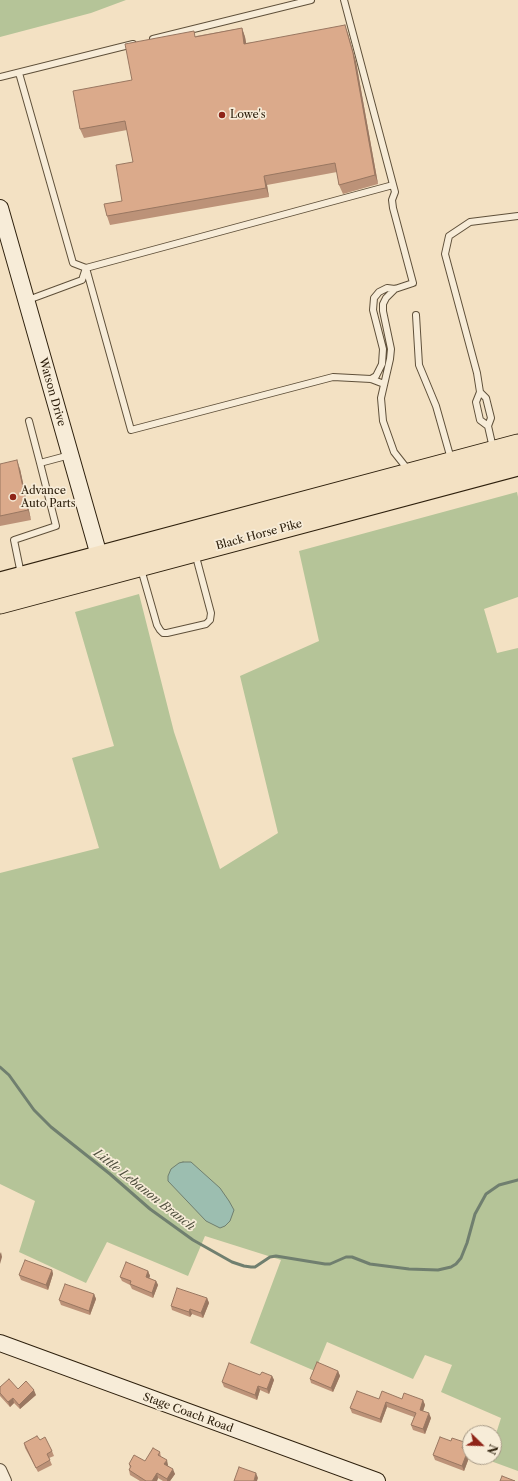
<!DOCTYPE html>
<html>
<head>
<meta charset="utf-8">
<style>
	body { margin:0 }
	#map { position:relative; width:518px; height:1481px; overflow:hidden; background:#f3e1c3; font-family:"Libre Caslon Text",serif }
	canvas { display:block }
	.north { position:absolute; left:462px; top:1425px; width:40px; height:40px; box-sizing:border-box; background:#f7ecd8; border:1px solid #a79a87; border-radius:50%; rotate:113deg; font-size:11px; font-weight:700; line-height:16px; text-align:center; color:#2e200d }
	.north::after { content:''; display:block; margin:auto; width:14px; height:18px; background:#8f2418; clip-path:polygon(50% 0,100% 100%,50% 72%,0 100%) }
</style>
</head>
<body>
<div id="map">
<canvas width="518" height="1481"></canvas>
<div class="north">N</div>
</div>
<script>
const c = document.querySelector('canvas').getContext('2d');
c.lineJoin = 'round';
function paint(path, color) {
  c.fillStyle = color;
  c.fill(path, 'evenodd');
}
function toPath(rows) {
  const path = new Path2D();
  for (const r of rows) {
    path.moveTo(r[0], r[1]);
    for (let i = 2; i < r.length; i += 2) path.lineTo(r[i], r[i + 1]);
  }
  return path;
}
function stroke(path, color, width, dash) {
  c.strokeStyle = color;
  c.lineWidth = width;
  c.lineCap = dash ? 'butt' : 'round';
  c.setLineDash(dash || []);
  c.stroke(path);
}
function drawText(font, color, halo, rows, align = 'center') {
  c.font = font + ' "Libre Caslon Text",serif';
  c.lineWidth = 3.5;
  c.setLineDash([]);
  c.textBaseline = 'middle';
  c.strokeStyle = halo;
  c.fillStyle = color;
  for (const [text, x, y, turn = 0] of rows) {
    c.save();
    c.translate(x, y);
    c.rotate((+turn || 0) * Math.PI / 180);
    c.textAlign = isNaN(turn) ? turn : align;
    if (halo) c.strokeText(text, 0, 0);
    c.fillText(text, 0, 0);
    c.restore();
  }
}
const green = toPath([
	[0,0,126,0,91,13,0,37],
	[517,492,518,497,518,597,484,609,497,653,518,648,518,1471,488,1460,489,1457,494,1457,494,1440,501,1418,441,1392,452,1365,425,1355,413,1379,327,1342,315,1371,250,1343,281,1260,205,1236,188,1276,107,1242,86,1283,19,1252,35,1201,0,1184,0,873,99,848,72,758,114,746,75,612,139,594,174,732,220,869,278,833,240,676,319,641,299,551]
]);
const water = toPath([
	[183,1162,191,1162,220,1188,229,1201,234,1210,230,1221,225,1226,220,1228,206,1221,168,1181,168,1176,171,1169,179,1163,183,1162]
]);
const stream = toPath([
	[0,1067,9,1075,34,1110,51,1127,110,1174,150,1209,193,1240,232,1262,244,1266,251,1267,255,1267,270,1257,276,1256,325,1264,330,1264,346,1257,352,1257,370,1264,409,1269,438,1270,451,1267,456,1264,461,1258,467,1243,475,1214,486,1194,499,1185,518,1180]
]);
const lane = toPath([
	[344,0,395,192,392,200,393,208,413,283,395,289,387,288,379,292,374,298,373,310,383,349,382,364,376,376,371,379],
	[153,39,311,0],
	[19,73,73,263,86,268,131,430,333,377,371,379,384,384],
	[0,77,133,44],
	[395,289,386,298,383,304,383,311,391,349,390,359,381,398,383,421,394,452,409,471],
	[28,300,82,280,86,268,393,185],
	[416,315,419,365,436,406,451,459],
	[480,392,486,398,491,418,488,426,493,448],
	[29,421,40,463,70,455],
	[488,426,480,420,476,402,480,392,477,373,445,254,449,236,470,222,518,216],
	[141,569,157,625,160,630,163,633,167,633,206,624,210,620,211,613,195,553],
	[21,574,14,540,56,526,40,463]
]);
const street = toPath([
	[0,1470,5,1481]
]);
const secondary = toPath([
	[0,208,102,566],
	[0,1343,377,1481]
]);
const highway = toPath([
	[0,583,518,445],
	[0,603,518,465]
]);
const wall = toPath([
	[242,28,245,37,246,43,348,34,356,62,378,184,343,194,339,185,337,172,267,185,269,197,110,225,107,216,122,201,133,162,127,130,84,138,80,129,132,80,196,36],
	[0,464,20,469,31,520,0,526],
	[52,1270,53,1274,48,1290,21,1280,19,1275],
	[148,1271,150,1276,149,1278,156,1281,158,1285,153,1298,132,1289,130,1285,122,1281,120,1277],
	[94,1294,96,1299,90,1315,61,1305,59,1300],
	[207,1298,209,1303,203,1318,192,1314,190,1317,172,1310,171,1306],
	[338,1371,340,1376,333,1392,311,1383,310,1379],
	[260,1375,272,1376,274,1380,269,1394,260,1390,257,1400,224,1387,222,1382],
	[0,1387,18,1389,36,1395,20,1409,14,1403,10,1407,0,1396],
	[402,1399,423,1400,425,1405,423,1411,431,1418,425,1434,413,1430,411,1425,414,1417,387,1407,381,1423,352,1413,350,1408],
	[40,1440,52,1451,54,1456,49,1458,52,1465,38,1472,25,1448,24,1443],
	[451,1441,464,1442,466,1447,465,1449,470,1455,464,1471,435,1460,433,1455],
	[160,1452,161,1457,175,1474,170,1481,163,1481,158,1478,157,1481,140,1481,130,1475,129,1470,130,1468,129,1464,145,1461]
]);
const shadedWall = toPath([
	[345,25,348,34,356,62,378,184,375,175],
	[242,28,245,37,248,53,244,44],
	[264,176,267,185,269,197,266,188],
	[17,460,20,469,31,520,28,510],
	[1,1252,2,1257,0,1264,0,1254],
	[52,1270,53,1274,48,1290,46,1285],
	[148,1271,150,1276,148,1281,146,1277],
	[156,1281,158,1285,153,1298,152,1293],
	[94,1294,96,1299,90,1315,89,1311],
	[207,1298,209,1303,203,1318,201,1313],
	[190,1309,192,1314,190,1317,189,1312],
	[338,1371,340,1376,333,1392,331,1388],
	[272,1376,274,1380,269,1394,267,1389],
	[258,1386,260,1390,257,1400,255,1395],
	[34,1390,36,1395,20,1409,19,1405],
	[13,1398,14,1403,10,1407,8,1402],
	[423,1400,425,1405,422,1414,420,1410],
	[386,1402,387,1407,381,1423,380,1419],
	[429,1413,431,1418,425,1434,423,1429],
	[464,1442,466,1447,464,1453,462,1448],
	[468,1450,470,1455,464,1471,462,1466],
	[167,1460,168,1465,166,1468,164,1464],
	[173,1469,175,1474,170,1481,167,1481,167,1479],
	[157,1473,158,1478,157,1481,152,1481],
	[256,1473,258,1478,257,1481,254,1481]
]);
const building = toPath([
	[345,25,353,53,375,175,339,185,335,163,264,176,266,188,107,216,104,204,122,201,116,165,133,162,125,121,80,129,73,91,132,80,125,44,194,31,195,37,242,28,244,44,345,25],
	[17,460,28,510,0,516,0,464,17,460],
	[25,1260,52,1270,46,1285,19,1275,25,1260],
	[126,1262,148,1271,146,1277,156,1281,152,1293,130,1284,131,1281,120,1277,126,1262],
	[65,1284,94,1294,89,1311,59,1300,65,1284],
	[177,1288,207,1298,201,1313,190,1309,189,1312,171,1306,177,1288],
	[317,1362,338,1371,331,1388,310,1379,317,1362],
	[229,1363,260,1375,262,1372,272,1376,267,1389,258,1386,255,1395,222,1382,229,1363],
	[9,1379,18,1389,26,1381,34,1390,19,1405,13,1398,8,1402,0,1393,0,1387,9,1379],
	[357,1391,379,1399,382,1391,402,1399,404,1393,423,1400,420,1410,429,1413,423,1429,411,1425,416,1413,386,1402,380,1419,350,1408,357,1391],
	[37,1436,40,1440,45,1437,52,1451,47,1454,50,1460,36,1468,24,1443,37,1436],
	[440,1437,451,1441,452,1438,464,1442,462,1448,468,1450,462,1466,433,1455,440,1437],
	[153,1448,160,1452,158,1455,167,1460,164,1464,173,1469,167,1479,157,1473,152,1481,146,1481,129,1470,131,1466,129,1464,134,1455,145,1461,153,1448],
	[239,1467,256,1473,254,1481,234,1481,239,1467],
	[502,1476,515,1481,500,1481,502,1476]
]);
const markers = [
	[222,115,4,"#8f2418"],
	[13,497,4,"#8f2418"]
];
const poiNames = [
	["Lowe's",230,115],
	["Advance",21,491],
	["Auto Parts",21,504]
];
const streetNames = [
	["Watson Drive",52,392,74],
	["Black Horse Pike",259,535,-15],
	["Stage Coach Road",188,1413,20]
];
const waterNames = [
	["Little Lebanon Branch",144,1190,38]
];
paint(green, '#b5c498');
paint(water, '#9cbeb0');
stroke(water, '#707f6f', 1);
stroke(stream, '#707f6f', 3);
stroke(lane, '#5f503a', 8);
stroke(street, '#5f503a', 14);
stroke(secondary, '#2e200d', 18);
stroke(highway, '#2e200d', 23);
stroke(lane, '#f7ecd8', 6);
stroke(street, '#f7ecd8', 12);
stroke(secondary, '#f7ecd8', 16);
stroke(highway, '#f3e1c3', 21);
paint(wall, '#bc9278');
paint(shadedWall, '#997761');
paint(building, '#dbaa8b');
stroke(building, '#997761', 1);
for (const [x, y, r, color] of markers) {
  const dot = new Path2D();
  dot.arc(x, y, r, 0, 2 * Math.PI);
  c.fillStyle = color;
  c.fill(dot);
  stroke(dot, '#f7ecd8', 1.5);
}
drawText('11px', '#2e200d', '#f7ecd8', poiNames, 'left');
drawText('11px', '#2e200d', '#f7ecd8', streetNames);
drawText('italic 12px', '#4f4f3e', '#f7ecd8', waterNames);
</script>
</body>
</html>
